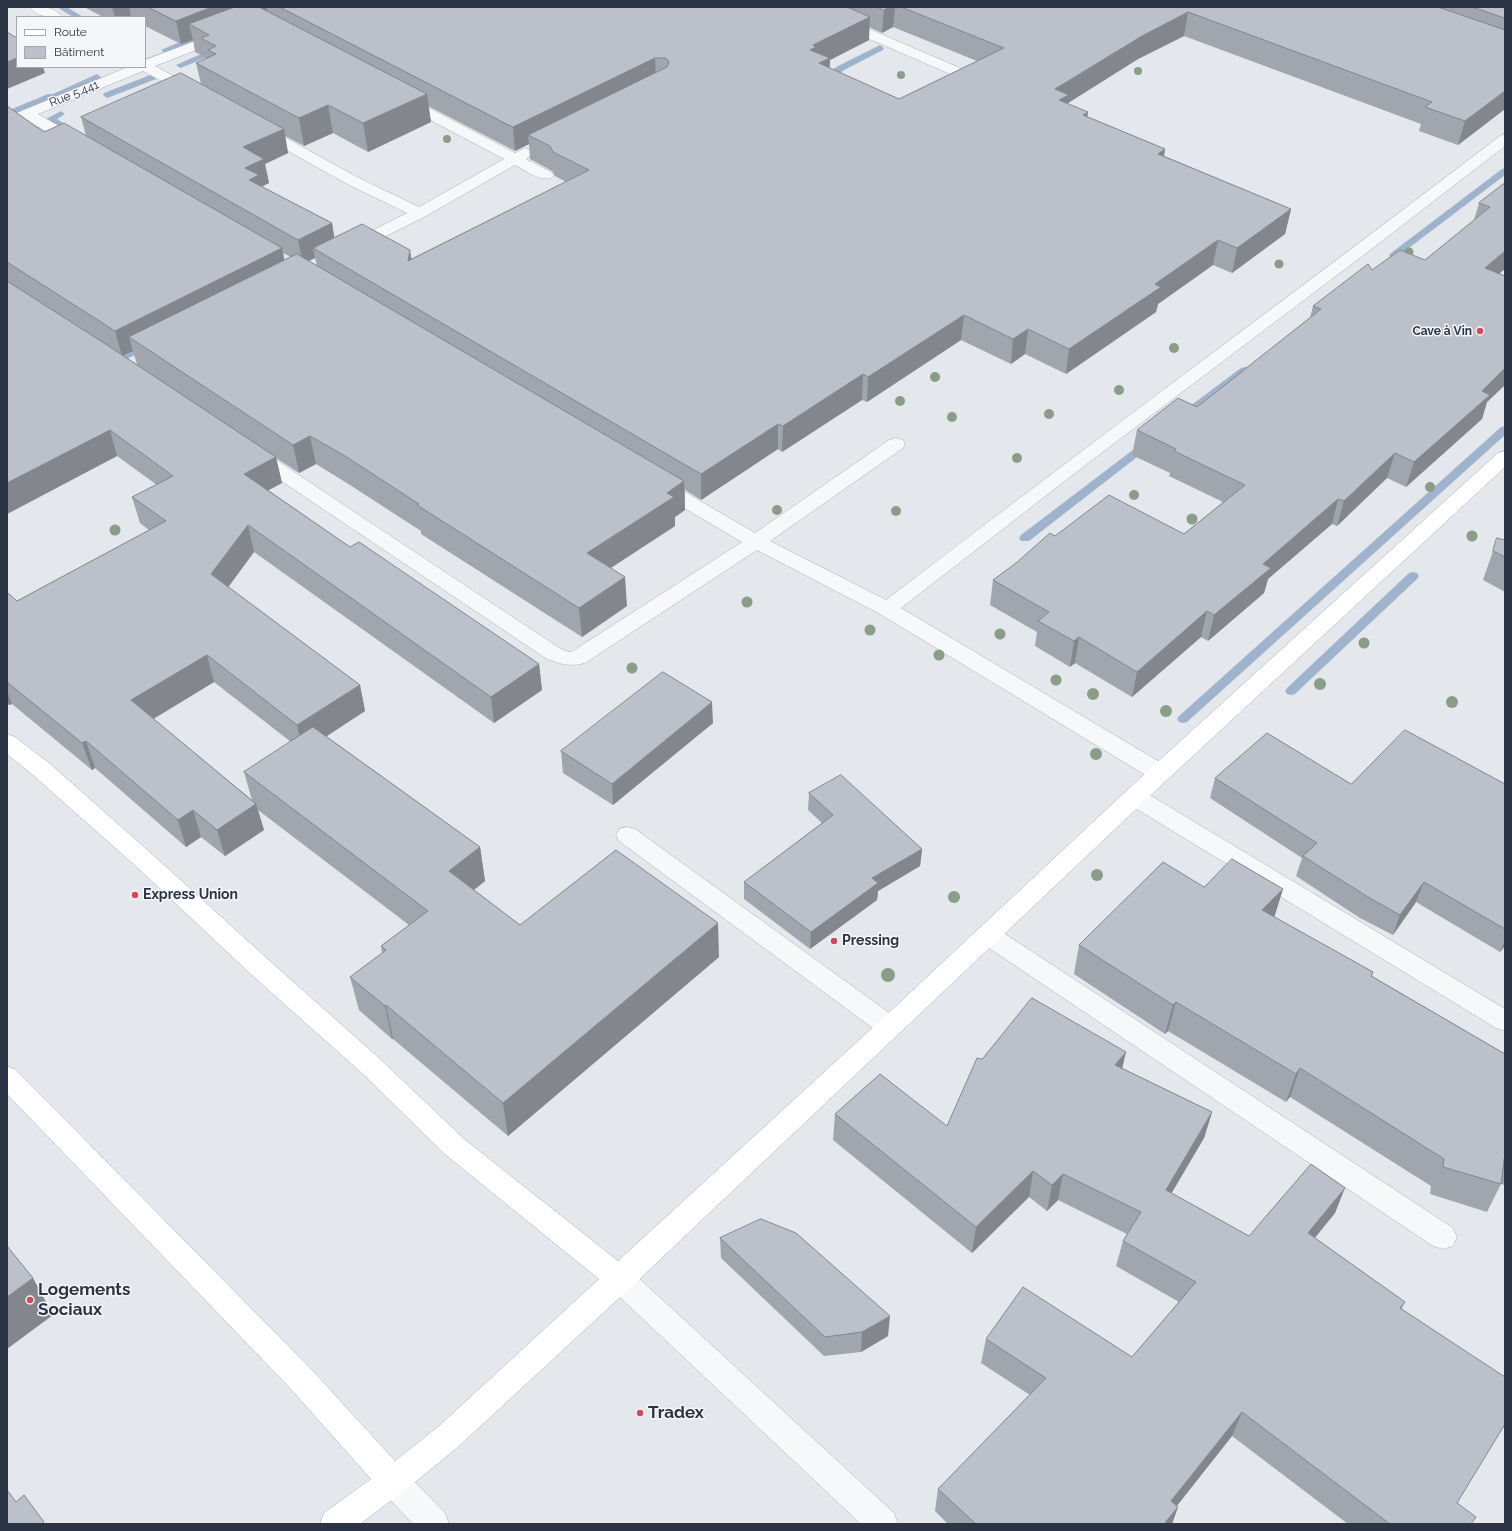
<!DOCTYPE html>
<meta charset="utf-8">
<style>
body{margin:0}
#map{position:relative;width:1512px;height:1531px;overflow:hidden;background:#e4e7ec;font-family:Raleway,sans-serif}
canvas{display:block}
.frame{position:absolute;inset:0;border:8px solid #2b3445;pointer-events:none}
.legend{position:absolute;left:16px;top:16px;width:130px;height:52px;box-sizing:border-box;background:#f4f6f9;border:1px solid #a4a8b1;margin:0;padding:5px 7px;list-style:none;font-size:12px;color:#2b3445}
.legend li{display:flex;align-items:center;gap:8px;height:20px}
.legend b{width:20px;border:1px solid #a4a8b1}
</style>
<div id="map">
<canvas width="1512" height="1531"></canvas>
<div class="frame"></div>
<ul class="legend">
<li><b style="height:5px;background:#fff"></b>Route</li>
<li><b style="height:11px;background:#bbc0ca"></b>Bâtiment</li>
</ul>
</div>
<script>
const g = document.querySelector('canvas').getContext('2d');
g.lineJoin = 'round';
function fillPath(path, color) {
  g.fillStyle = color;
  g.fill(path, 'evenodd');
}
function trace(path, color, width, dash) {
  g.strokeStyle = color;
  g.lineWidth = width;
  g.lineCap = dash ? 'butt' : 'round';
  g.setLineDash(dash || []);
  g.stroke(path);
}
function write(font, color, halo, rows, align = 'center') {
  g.font = font + ' Raleway,sans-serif';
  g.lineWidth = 3;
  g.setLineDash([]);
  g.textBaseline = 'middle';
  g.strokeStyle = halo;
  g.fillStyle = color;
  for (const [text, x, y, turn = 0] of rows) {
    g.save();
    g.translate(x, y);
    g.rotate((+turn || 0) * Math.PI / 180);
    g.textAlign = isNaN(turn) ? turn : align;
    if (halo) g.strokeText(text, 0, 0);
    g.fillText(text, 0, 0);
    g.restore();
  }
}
const stream = new Path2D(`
 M57,7H67L83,17H73Z
 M194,36H200L201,38L168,52L165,53L161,50Z
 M880,45L884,48L883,50L846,69L828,81L823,82L819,79L838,66Z
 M219,46L222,47L223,49L222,51L183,67L180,68L176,65Z
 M97,74L101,77L100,79L7,117V111L48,94H53Z
 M153,74L156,75L157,77L156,79L110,97L107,98L103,95L104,93Z
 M61,111L65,114L57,119L77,132L78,134L77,136H71L46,119Z
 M1505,168V175L1397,257H1391L1389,255L1391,253L1502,169Z
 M148,341L153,344L152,346L127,359H119L118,357L119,355Z
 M1245,367L1249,368L1250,370L1249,372L1186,419H1178L1177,417L1178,415L1241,368Z
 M1505,426V435L1187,722L1183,723L1179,722L1177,719L1179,716L1501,427Z
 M1146,442L1151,445L1150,447L1029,541H1021L1019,538L1021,535L1142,443Z
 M1413,572L1417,573L1419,576L1417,579L1295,694L1291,695L1287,694L1285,691L1287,688L1409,573Z`);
const minor = new Path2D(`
 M30,7C42,7 55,6 62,17C50,17 37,18 30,7Z
 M848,7H866L864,10L846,19L967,71L969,74L967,77L962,78L957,77L835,24L832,17L834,14Z
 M222,31L227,32L229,35L227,38L155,66L199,90L201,93L199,96L194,97L189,96L143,71L38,114L83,140L86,143L83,146L78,148L73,146L26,120L7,126V117L128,67H145V60Z
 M403,96L408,97L515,153L525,148L530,150L533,153L526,159L551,172L554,175L551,178C539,181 526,171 515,165L426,216L360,249L354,251L348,249L346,246L348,243L407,213L347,184L256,133L253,130L256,127L261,125L266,127L359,178L419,207L504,159L398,103L396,100L398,97Z
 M1505,134V146L1369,251L1088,463L901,608L1168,767L1171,773L1168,779L1160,781L1152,779L880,614L757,550L585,663C570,667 561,664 547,659L247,458L245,454L247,450L254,448L261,450L561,649L569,652L573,651L742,542L652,489L650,485L652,481L659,479L666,481L755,533L889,440L896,438L903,440L905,444L903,448L770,541L886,600C1089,444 1296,292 1500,136Z
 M1135,789L1143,791L1505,1009V1031L1496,1028L1127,803L1124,797L1127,791Z
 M627,827L635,829L899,1020L902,1027L899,1034L890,1037L881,1034L619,841L616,835L619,829Z
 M988,926L996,928L1453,1228L1457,1237L1453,1246L1443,1249L1433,1246L980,942L976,935L980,928Z
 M620,1267L630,1270L894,1513L898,1524H861L610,1288L606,1279L610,1270Z
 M393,1466L404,1471L445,1513L449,1524H413L382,1491L378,1481L382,1471Z`);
const major = new Path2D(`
 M1505,451V467L1168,779L630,1288L459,1446L404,1491L360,1524H320L324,1513L371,1479L290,1388L7,1094V1066L16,1070L310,1368L395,1461L439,1426L599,1279L446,1155L362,1073L254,977L138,868L33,775L7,754V734L15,737L49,763L154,856L272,963L380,1059L464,1139L618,1261L881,1020L1152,767L1498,453Z`);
const trees = [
 [1138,71,4],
 [901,75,4],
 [447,139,4],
 [1409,252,4.5],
 [1279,264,4.5],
 [1174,348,5],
 [935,377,5],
 [1119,390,5],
 [900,401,5],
 [1049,414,5],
 [952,417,5],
 [1017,458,5],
 [1430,487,5],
 [1134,495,5],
 [777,510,5],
 [896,511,5],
 [1192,519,5.5],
 [115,530,5.5],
 [1472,536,5.5],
 [747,602,5.5],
 [870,630,5.5],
 [1000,634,5.5],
 [1364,643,5.5],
 [939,655,5.5],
 [632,668,5.5],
 [1056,680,5.5],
 [1320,684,6],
 [1093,694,6],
 [1452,702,6],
 [1166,711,6],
 [1096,754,6],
 [1097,875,6],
 [954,897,6],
 [888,975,7]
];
const wall = new Path2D(`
 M84,7H847L850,8V7H1505V109L1458,145L1419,131L1421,124L1184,36L1138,59L1068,103V104L1088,117L1165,149L1164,156L1291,209L1285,234L1232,273L1213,265L1158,304L1156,312L1066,374L1025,354L1011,364L961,340L867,402L862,400L782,452L778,449L701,500L685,490V510L675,517V526L611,568L627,606L582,637L421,534V531L350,485L316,464L299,473L276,458L282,483L268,490L350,547L539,664L542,690L494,723L254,552L228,587L360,685L365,711L326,736L480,847L485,881L474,890L520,925L719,957L508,1136L393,1039H392L359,1010L350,977L382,953L381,946L409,925L258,810L264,830L225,856L201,837L186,847L95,768L92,770L12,704L9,705L7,703V594L17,601L149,530L140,523L132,497L157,485L117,456L7,514V106L44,132L86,136L81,117L201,84L196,63L205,59V57L195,52L193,40L181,44L145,26V17H103ZM869,27L882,33L893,27L977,61L899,99L829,68L830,60L869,40ZM428,106L515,151L529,144L530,159L552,171L555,176L566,182L411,259L334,238L332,223L262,187L269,183L265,164L288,153L285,136L304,146L333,133L368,152L431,122ZM283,253L291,257L284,260ZM315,258L317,266L309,261ZM133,351L137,364L123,356ZM214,682L291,742L244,772L252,800L153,719Z
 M1505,183L1499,274L1505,276V385L1487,402L1482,419L1406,487L1387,478L1337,526L1332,524L1268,579L1264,593L1208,641L1201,637L1132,697L1075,663L1070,667L1035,646L1037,632L990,605L993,580L1055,536L1184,534L1223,502L1169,476L1170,473L1132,455L1137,430L1197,407L1310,318L1313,306L1372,270L1425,260L1474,220L1479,203Z
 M1505,540V592L1483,580L1493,551Z
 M713,723L613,805L563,773L561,751Z
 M1215,778L1351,784H1505V946L1500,952L1416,902L1393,935L1360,918L1296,876L1302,858L1210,798Z
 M809,793L922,849L920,866L878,891L877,900L810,949L744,899V882L822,823L808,810Z
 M1204,887L1283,889L1274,917L1373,972L1372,976L1505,1054V1185L1501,1184L1487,1212L1430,1194L1431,1186L1290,1097L1286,1102L1168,1031L1165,1034L1074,974L1079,945Z
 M982,1059L1122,1068L1212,1112L1204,1138L1171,1194L1249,1236L1335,1213L1315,1238L1405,1302L1402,1308L1457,1503L1471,1524H1348L1232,1436L1177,1506L1178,1507L1172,1524H948L935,1511L938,1489L1030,1395L981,1363L986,1339L1132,1357L1179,1302L1116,1266L1123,1241L1127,1234L1058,1200L1047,1211L1029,1197L972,1253L833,1140L835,1114L947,1126Z
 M720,1238L888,1336L861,1352L824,1356L721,1258Z`);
const shadedWall = new Path2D(`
 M112,7H129L131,17H115Z
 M212,7H267V10L207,34L189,24L193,40L181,44L176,21Z
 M889,7H895L893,27L882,33L884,10Z
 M1188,12L1184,36L1138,59L1068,103L1066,119L1055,89L1142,36Z
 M870,17L869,40L830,60L829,81L810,50L813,45Z
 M17,58V67H43L45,73L7,89V62Z
 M655,58L656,82L528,135L529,144L515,151L513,127Z
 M1505,91V109L1458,145L1465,121Z
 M427,94L431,122L368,152L363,123Z
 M328,105L333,133L304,146L299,118Z
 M1088,112L1085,136L1083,115Z
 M284,129L288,153L265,164L269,183L262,186L254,204L245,168L243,147Z
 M1165,149L1161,174L1158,154Z
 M1291,209L1285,234L1232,273L1237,248Z
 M332,223L336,248H313L315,258L303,264L298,240Z
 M1218,240L1213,265L1158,304L1156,312L1066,374L1069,349L1155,284Z
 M282,248L287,273L129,337L133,351L122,356L115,331Z
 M410,250L414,274L408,261Z
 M1505,251V269L1477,292L1485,268Z
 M964,315L961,340L867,402L868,377Z
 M1028,329L1025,354L1011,364L1013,339Z
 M1505,368V385L1487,402L1482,419L1406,487L1414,462L1482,391Z
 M863,374L862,400L782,452L783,426Z
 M778,424V449L701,500V474Z
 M110,430L117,456L7,514V483Z
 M310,436L316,464L299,473L293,445Z
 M1395,453L1387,478L1337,526L1344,501Z
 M276,457L282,483L250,500L244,474Z
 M684,481L685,510L675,517V526L589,582L587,553L667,493Z
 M1338,499L1332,524L1268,579L1264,593L1208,641L1214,615L1263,564Z
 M248,525L254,552L218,601L211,574Z
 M625,577L627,606L582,637L579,608Z
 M1207,611L1201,637L1132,697L1137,672Z
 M1079,637L1075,663L1070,667L1074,641Z
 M207,655L214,682L140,727L131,700Z
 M539,664L542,690L494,723L491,697Z
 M360,685L365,711L303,752L297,725Z
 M7,692L12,704L9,705L7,700Z
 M712,702L713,723L613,805L612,784Z
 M86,741L95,768L92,770L82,743Z
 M256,804L264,830L225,856L217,830Z
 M193,810L201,837L186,847L178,820Z
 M480,847L485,881L455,905L449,871Z
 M922,849L920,866L878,891L877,900L810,949L811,932L872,878Z
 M1424,882L1416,902L1393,935L1400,915Z
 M1283,889L1274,918L1262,910Z
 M718,923L719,957L508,1136L503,1103Z
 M1505,941V946L1500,952Z
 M1176,1002L1168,1031L1165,1034L1173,1005Z
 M386,1005L393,1039H392L385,1006Z
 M1126,1052L1120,1078L1115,1065Z
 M1300,1068L1290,1097L1286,1102L1296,1074Z
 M1212,1112L1204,1138L1158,1216L1166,1190Z
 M1033,1171L1029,1197L972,1253L976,1227Z
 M1063,1174L1058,1200L1047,1211L1052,1185Z
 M1345,1188L1335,1213L1298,1258L1308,1233Z
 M33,1278L53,1315L7,1349V1297Z
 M890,1316L888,1336L861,1352L862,1332Z
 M1242,1412L1232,1436L1163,1523L1171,1501Z
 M1178,1507L1172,1524H1164Z`);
const building = new Path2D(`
 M148,7H212L176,21Z
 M235,7H259L427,94L363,123L328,105L299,118L196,63L216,54L208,50L216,46L201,38L209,35L189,24Z
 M280,7H847L870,17L813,45L816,47L810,50L830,58L819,63L899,99L1004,48L901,7H1438L1505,30V91L1465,121L1425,107L1432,102L1188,12L1142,36L1055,89L1069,95L1059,100L1088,112L1083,115L1165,149L1158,154L1291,209L1237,248L1218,240L1155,284L1161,287L1069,349L1028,329L1013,339L964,315L868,377L863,374L783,426L778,424L701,474L313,248L362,224L410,250L408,261L589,170L553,152L550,146L528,135L667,67L669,62L666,58H655L513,127Z
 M877,7H889L884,10Z
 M1473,7H1505V18Z
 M7,32L17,38V58L7,62Z
 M181,73L284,129L243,147L264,159L245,168L259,175L249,180L332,223L298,240L81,117Z
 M7,106L44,132L64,123L282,248L115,331L7,262Z
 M1505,183V251L1485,268L1505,276V368L1482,391L1490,395L1414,462L1395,453L1344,501L1338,499L1263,564L1271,568L1214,615L1207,611L1137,672L1079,637L1074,641L1038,621L1049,612L993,580L1016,563L1050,533L1055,536L1109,495L1184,534L1245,485L1174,451L1176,449L1137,430L1178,398L1197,407L1321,309L1313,306L1368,264L1372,270L1400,250L1425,260L1490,207L1479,203Z
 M297,254L684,481L667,493L674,497L587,553L625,577L579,608L417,505L419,504L345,456L310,436L293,445L129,337Z
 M7,281L107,345L276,457L244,474L350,547L359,542L539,664L491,697L248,525L211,574L360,685L297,725L207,655L131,700L256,804L217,830L193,810L178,820L86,741L82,743L7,682V594L8,593L17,601L166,521L132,497L173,476L110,430L7,483Z
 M1497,538L1505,540V557L1493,551Z
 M663,672L712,702L612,784L561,751Z
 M313,727L480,847L449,871L520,925L616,850L718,923L503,1103L386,1005L385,1006L350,977L386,950L381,946L428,911L244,772Z
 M1405,730L1505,784V929L1424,882L1400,915L1368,897L1303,856L1317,843L1215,778L1267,733L1351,784Z
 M841,775L922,849L872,878L878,883L811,932L744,882L833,815L809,793Z
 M1232,859L1283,889L1262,910L1373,972L1371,976L1505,1054V1153L1501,1184L1443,1167L1444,1159L1300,1068L1296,1074L1176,1002L1173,1005L1079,945L1163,862L1204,887Z
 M1032,998L1126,1052L1115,1065L1212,1112L1166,1190L1249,1236L1311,1164L1345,1188L1308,1233L1405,1302L1400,1308L1505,1377V1424L1457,1503L1476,1517L1471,1524H1390L1242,1412L1171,1501L1178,1507L1164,1524H976L938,1489L1046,1378L986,1339L1023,1287L1132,1357L1196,1282L1123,1241L1141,1212L1063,1174L1052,1185L1033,1171L976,1227L835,1114L880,1074L947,1126L977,1058L982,1059Z
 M761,1219L796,1233L890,1316L862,1332L825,1337L720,1238Z
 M7,1246L33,1278L7,1297Z
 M7,1490L16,1502L24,1495L44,1522L42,1524H7Z`);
const markers = [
 [1480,331,4,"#d1495b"],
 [135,895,4,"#d1495b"],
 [834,941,4,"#d1495b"],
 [30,1300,4,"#d1495b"],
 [640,1413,4,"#d1495b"]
];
const farStreetnames = [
 ["Rue 5.441",74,94,-22]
];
const farPoinames = [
 ["Cave à Vin",1472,331]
];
const poiNames = [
 ["Express Union",143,895],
 ["Pressing",842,941]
];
const nearPoinames = [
 ["Logements",38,1290],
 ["Sociaux",38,1310],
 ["Tradex",648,1413]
];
fillPath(stream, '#9fb4cc');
trace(minor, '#a9aeb7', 1);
trace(major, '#a3abb8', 1);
fillPath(minor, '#f7f8fa');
fillPath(major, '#fff');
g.fillStyle = '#899d89';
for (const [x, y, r] of trees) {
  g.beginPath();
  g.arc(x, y, r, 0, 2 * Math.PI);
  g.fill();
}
fillPath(wall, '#a1a5ae');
fillPath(shadedWall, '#83868d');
fillPath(building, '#bbc0ca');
trace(building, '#83868d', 1);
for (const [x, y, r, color] of markers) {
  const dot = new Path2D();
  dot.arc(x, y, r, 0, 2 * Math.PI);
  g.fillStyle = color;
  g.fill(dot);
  trace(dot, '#f4f6f9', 1.5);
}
write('12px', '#2b3445', '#f4f6f9', farStreetnames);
write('bold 12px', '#2b3445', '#f4f6f9', farPoinames, 'right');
write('bold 14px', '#2b3445', '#f4f6f9', poiNames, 'left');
write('bold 17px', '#2b3445', '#f4f6f9', nearPoinames, 'left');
</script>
